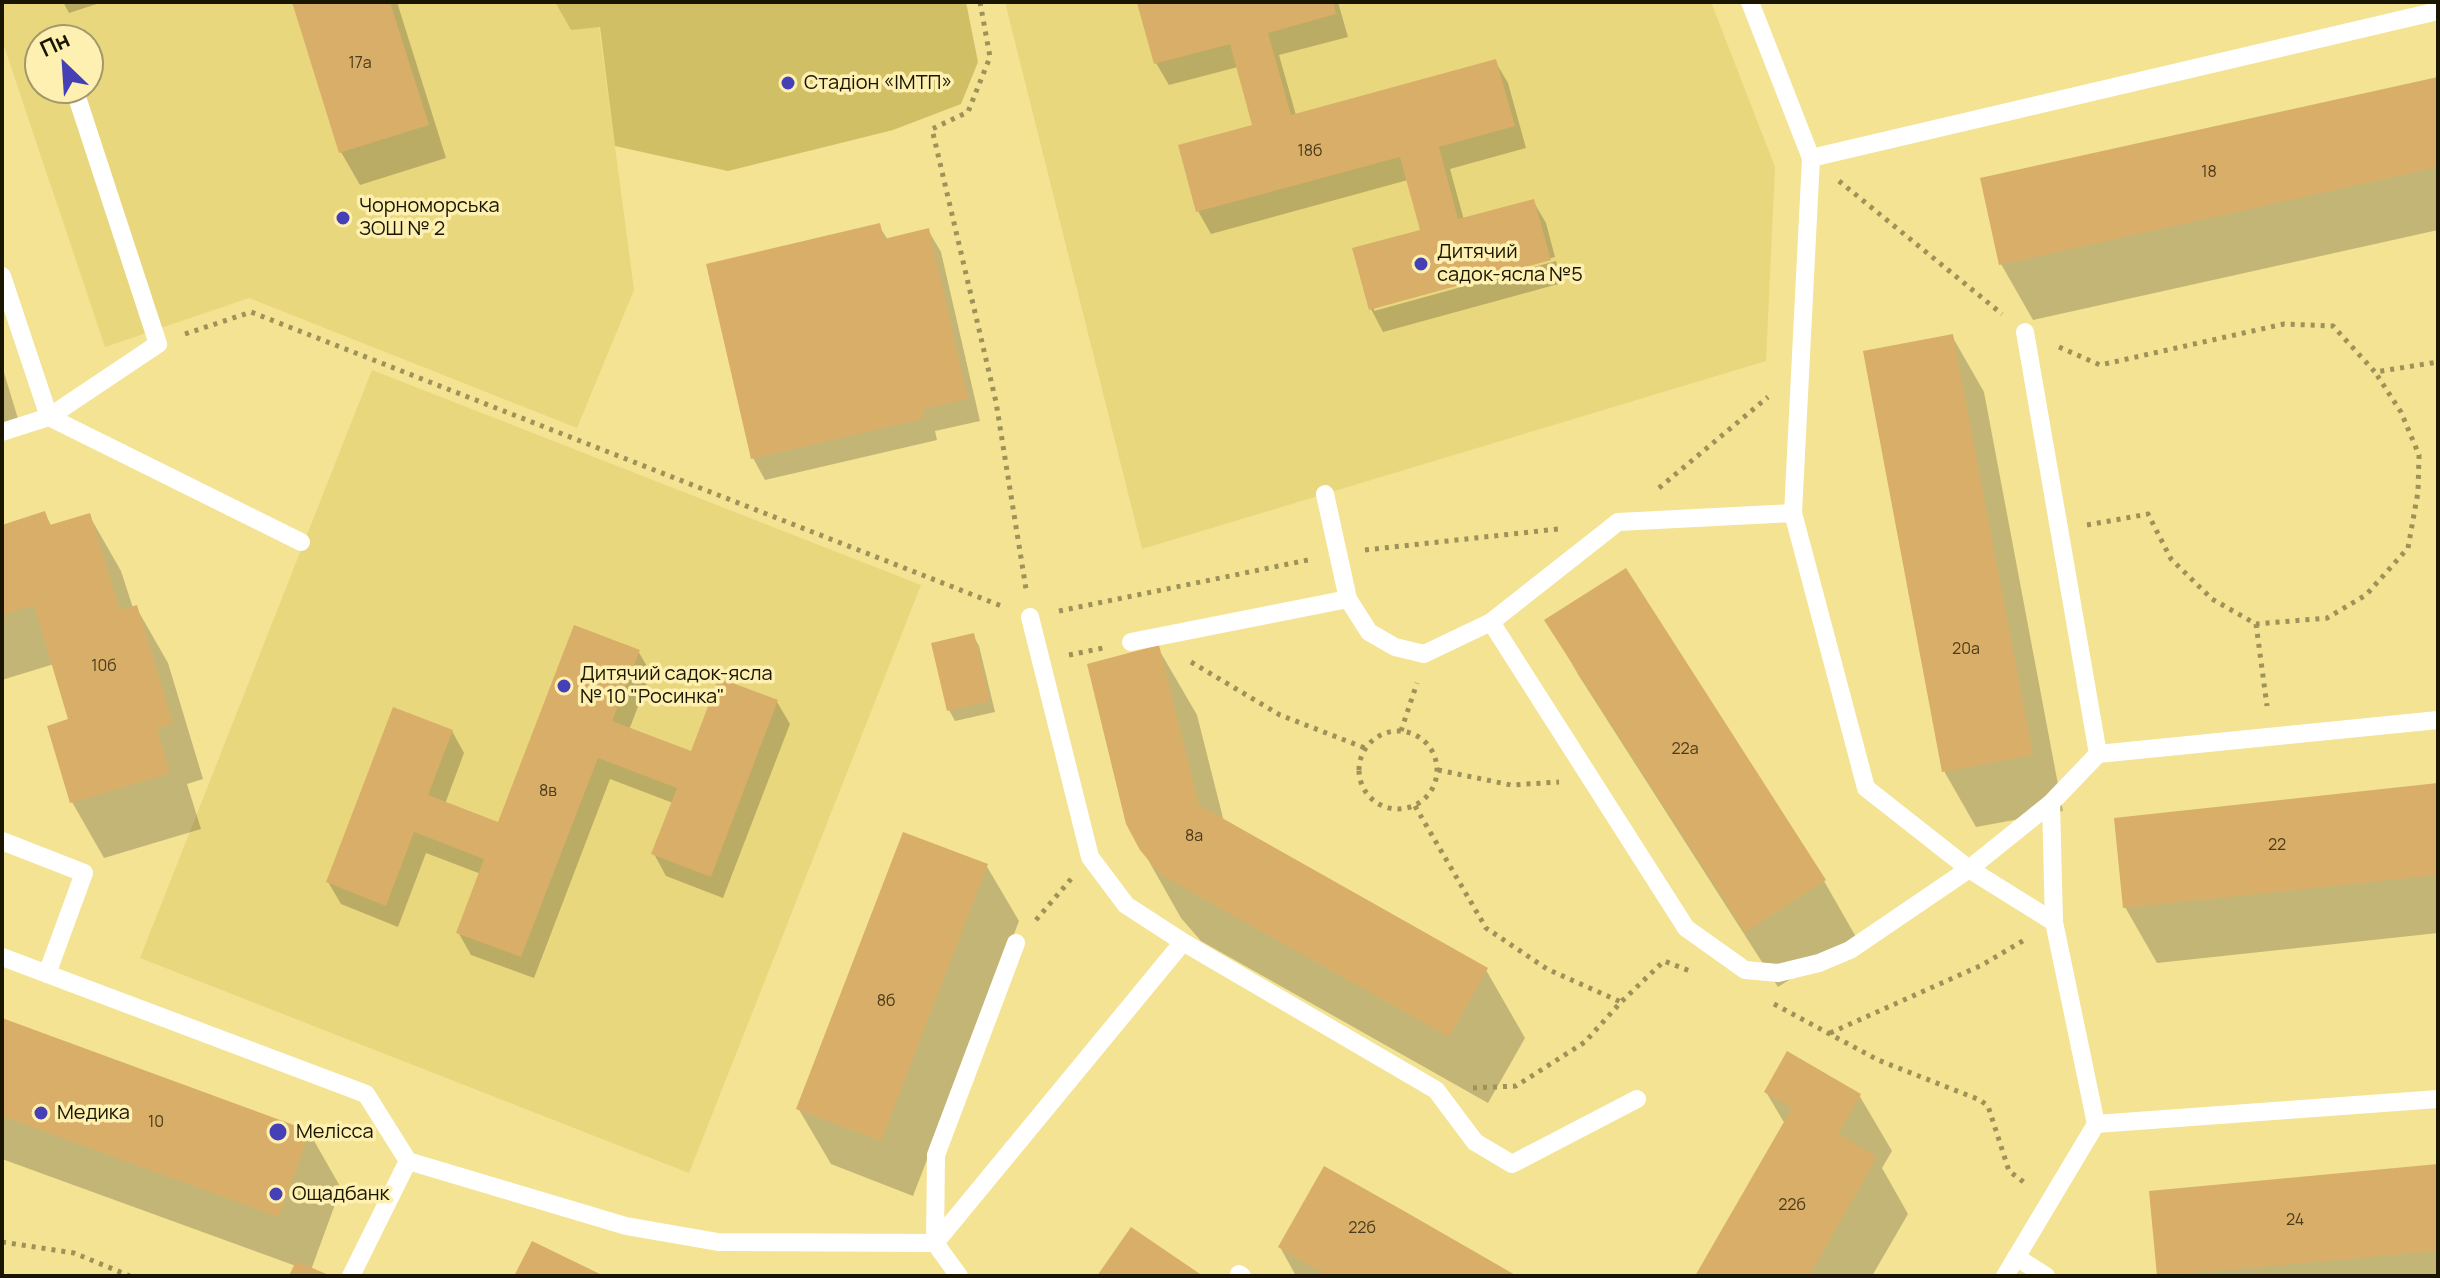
<!DOCTYPE html>
<meta charset="utf-8">
<style>
body{margin:0}
#map{position:relative;width:2440px;height:1278px;overflow:hidden;background:#f3e393;font-family:Manrope,sans-serif}
canvas{display:block}
.frame{position:absolute;inset:0;border:4px solid #1a1500;pointer-events:none}
.north{position:absolute;left:24px;top:24px;width:80px;height:80px;box-sizing:border-box;background:#fdf0b1;border:2px solid #a2986a;border-radius:50%;rotate:335deg;font-size:22px;font-weight:700;line-height:32px;text-align:center;color:#1a1500}
.north::after{content:'';display:block;margin:auto;width:28px;height:36px;background:#4540b6;clip-path:polygon(50% 0,100% 100%,50% 72%,0 100%)}
</style>
<div id="map">
<canvas width="2440" height="1278"></canvas>
<div class="frame"></div>
<div class="north">Пн</div>
</div>
<script>
const g = document.querySelector('canvas').getContext('2d');
g.lineJoin = 'round';
function fillPath(path, color) {
  g.fillStyle = color;
  g.fill(path, 'evenodd');
}
function trace(path, color, width, dash) {
  g.strokeStyle = color;
  g.lineWidth = width;
  g.lineCap = dash ? 'butt' : 'round';
  g.setLineDash(dash || []);
  g.stroke(path);
}
function write(font, color, halo, rows, align = 'center') {
  g.font = font + ' Manrope,sans-serif';
  g.lineWidth = 7;
  g.setLineDash([]);
  g.textBaseline = 'middle';
  g.strokeStyle = halo;
  g.fillStyle = color;
  for (const [text, x, y, turn = 0] of rows) {
    g.save();
    g.translate(x, y);
    g.rotate((+turn || 0) * Math.PI / 180);
    g.textAlign = isNaN(turn) ? turn : align;
    if (halo) g.strokeText(text, 0, 0);
    g.fillText(text, 0, 0);
    g.restore();
  }
}
const built = new Path2D(`
 M2,2H555L571,30L599,26L634,290L577,428L249,298L105,347L2,40ZM40,40H88V88H40Z
 M1005,2H1711L1775,167L1766,361L1142,549Z
 M372,370L921,585L689,1173L140,958Z`);
const green = new Path2D(`
 M555,2H966L978,62L961,104L893,130L728,171L615,146L600,27L571,30Z`);
const shadow = new Path2D(`
 M63,2H103L69,13Z
 M294,2H397L446,158L360,185L341,152Z
 M1149,2H1338L1348,37L1279,55L1296,115L1495,61L1508,83L1526,148L1450,169L1464,220L1533,201L1546,223L1555,257L1374,307V311L1556,261L1562,283L1383,332L1371,309L1422,231L1408,180L1211,234L1198,211L1180,147L1255,126L1238,67L1169,85L1156,63Z
 M2438,79V230L2033,320L2001,264Z
 M879,226L888,240L928,230L941,252L980,421L935,431L937,440L765,480L753,458Z
 M1952,336L1984,392L2063,811L1976,827L1944,771Z
 M2,366L19,422L2,427Z
 M45,514L52,527L89,515L121,571L133,608L136,607L168,663L203,779L187,784L201,829L104,858L72,802L71,720L54,664L2,680V527Z
 M1626,570L1824,881L1856,937L1778,987L1579,676L1547,620Z
 M973,635L979,646L995,712L955,721L949,710Z
 M1158,648L1197,715L1224,822L1486,970L1525,1038L1488,1103L1201,941L1181,918L1142,849Z
 M638,651L651,673L629,730L692,754L777,702L790,724L723,898L666,876L654,854L673,803L610,779L534,978L471,955L458,932L481,874L426,853L398,927L341,904L328,882L452,731L464,753L445,804L500,824Z
 M2438,785V933L2157,963L2125,907Z
 M986,865L1019,921L913,1196L831,1164L798,1108Z
 M2,1021L309,1132L341,1188L311,1270L326,1276H291L296,1266L2,1159Z
 M1766,1092L1859,1095L1892,1151L1882,1168L1908,1214L1872,1276H1697L1785,1124Z
 M2438,1166V1276H2159L2151,1192Z
 M1280,1247L1514,1276H1296Z`);
const building = new Path2D(`
 M292,2H390L429,125L339,153Z
 M1141,2H1333L1336,14L1268,33L1291,115L1496,59L1515,126L1439,147L1458,219L1534,199L1551,260L1369,310L1352,248L1420,230L1400,157L1196,212L1178,145L1252,125L1230,44L1154,64L1137,3Z
 M2438,77V167L1999,265L1980,178Z
 M880,223L884,239L929,228L968,399L923,409L925,418L751,459L706,264Z
 M1953,334L2033,755L1942,772L1863,351Z
 M45,511L50,525L90,513L120,610L137,605L173,723L157,728L170,773L70,803L47,726L68,719L34,605L2,615V525Z
 M1626,568L1826,880L1745,932L1544,620Z
 M574,625L640,650L612,721L691,751L719,678L778,700L711,877L651,854L677,788L598,758L521,957L456,933L484,859L414,832L386,906L326,882L393,707L453,730L428,795L498,822Z
 M974,633L990,701L947,711L931,643Z
 M1159,645L1199,805L1488,968L1449,1037L1160,874L1140,850L1126,824L1087,664Z
 M2438,783V875L2123,908L2114,818Z
 M903,832L988,864L881,1141L796,1109Z
 M2,1018L310,1131L279,1217L2,1116Z
 M1787,1051L1861,1094L1838,1134L1877,1157L1809,1276H1695L1792,1108L1764,1092Z
 M2438,1164V1251L2157,1276L2149,1191Z
 M1324,1166L1404,1211L1517,1276H1328L1278,1247Z
 M1131,1227L1203,1276H1097Z
 M532,1241L604,1276H514Z
 M296,1261L331,1276H289Z`);
const path = new Path2D(`
 M980,2L990,57L968,112L932,129L996,402L1026,589
 M1839,181L2002,314
 M185,334L251,312L1004,607
 M2059,347L2100,365L2284,324L2333,326L2375,372L2438,362
 M1659,488L1768,397
 M2087,525L2148,514L2171,559L2212,599L2256,624L2327,618L2366,595L2408,548L2418,492L2419,455L2401,412L2375,372
 M1365,550L1558,529
 M1059,611L1308,560
 M2256,624L2267,706
 M1069,655L1103,648
 M1191,662L1280,715L1365,748
 M1401,731L1417,683
 M1359 770a39 39 0 1 1 78 0a39 39 0 1 1-78 0Z
 M1438,770L1511,785L1559,782
 M1415,806L1486,928L1547,969L1621,1002
 M1036,920L1071,879
 M1774,1004L1878,1060L1980,1100L1988,1106L2009,1171L2025,1183
 M1830,1033L1982,965L2026,939
 M1473,1088L1516,1086L1585,1042L1621,1002L1664,961L1690,971
 M2,1242L74,1253L130,1276`);
const service = new Path2D(`
 M1750,2L1811,158L1793,513L1866,788L1969,869L2051,803
 M1811,158L2438,11
 M2,276L49,417L301,542
 M2025,332L2098,754L2438,720
 M2,432L49,417L158,344L74,88
 M1325,494L1348,599L1369,632L1395,647L1424,654L1491,622
 M1793,513L1618,522L1491,622L1686,928L1745,970L1778,973L1819,963L1850,950L1969,869L2054,922
 M1030,617L1090,857L1126,905L1183,942L1436,1090L1475,1142L1512,1164L1637,1099
 M1131,642L1348,599
 M2098,754L2051,803L2054,922L2096,1124L2438,1099
 M2,841L84,873L47,974
 M2,957L366,1094L408,1161L351,1276
 M408,1161L626,1226L718,1242L935,1243L1183,942
 M2016,1257L2046,1276
 M1239,1274L1242,1276
 M959,1276L935,1243L936,1155L1016,943
 M2005,1276L2096,1124`);
const markers = [
 [788,83,8,"#4540b6"],
 [343,218,8,"#4540b6"],
 [1421,264,8,"#4540b6"],
 [564,686,8,"#4540b6"],
 [41,1113,8,"#4540b6"],
 [278,1132,10,"#4540b6"],
 [276,1194,8,"#4540b6"]
];
const numberNames = [
 ["17а",360,64],
 ["18б",1310,152],
 ["18",2209,173],
 ["20а",1966,650],
 ["10б",104,667],
 ["22а",1685,750],
 ["8в",548,792],
 ["8а",1194,837],
 ["22",2277,846],
 ["8б",886,1002],
 ["10",156,1123],
 ["22б",1792,1206],
 ["24",2295,1221],
 ["22б",1362,1229]
];
const poiNames = [
 ["Стадіон «ІМТП»",804,83],
 ["Чорноморська",359,206],
 ["ЗОШ № 2",359,229],
 ["Дитячий",1437,252],
 ["садок-ясла №5",1437,275],
 ["Дитячий садок-ясла",580,674],
 ["№ 10 \"Росинка\"",580,697],
 ["Медика",57,1113],
 ["Мелісса",296,1132],
 ["Ощадбанк",292,1194]
];
fillPath(built, '#e9d77e');
fillPath(green, '#d1bf65');
fillPath(shadow, '#0003');
fillPath(building, '#d9ae68');
trace(path, '#9e9259', 5, [4, 6]);
trace(service, '#fff', 18);
for (const [x, y, r, color] of markers) {
  const dot = new Path2D();
  dot.arc(x, y, r, 0, 2 * Math.PI);
  g.fillStyle = color;
  g.fill(dot);
  trace(dot, '#fdf0b1', 3);
}
write('16px', '#4a3b1a', null, numberNames);
write('20px', '#1a1500', '#fdf0b1', poiNames, 'left');
</script>
